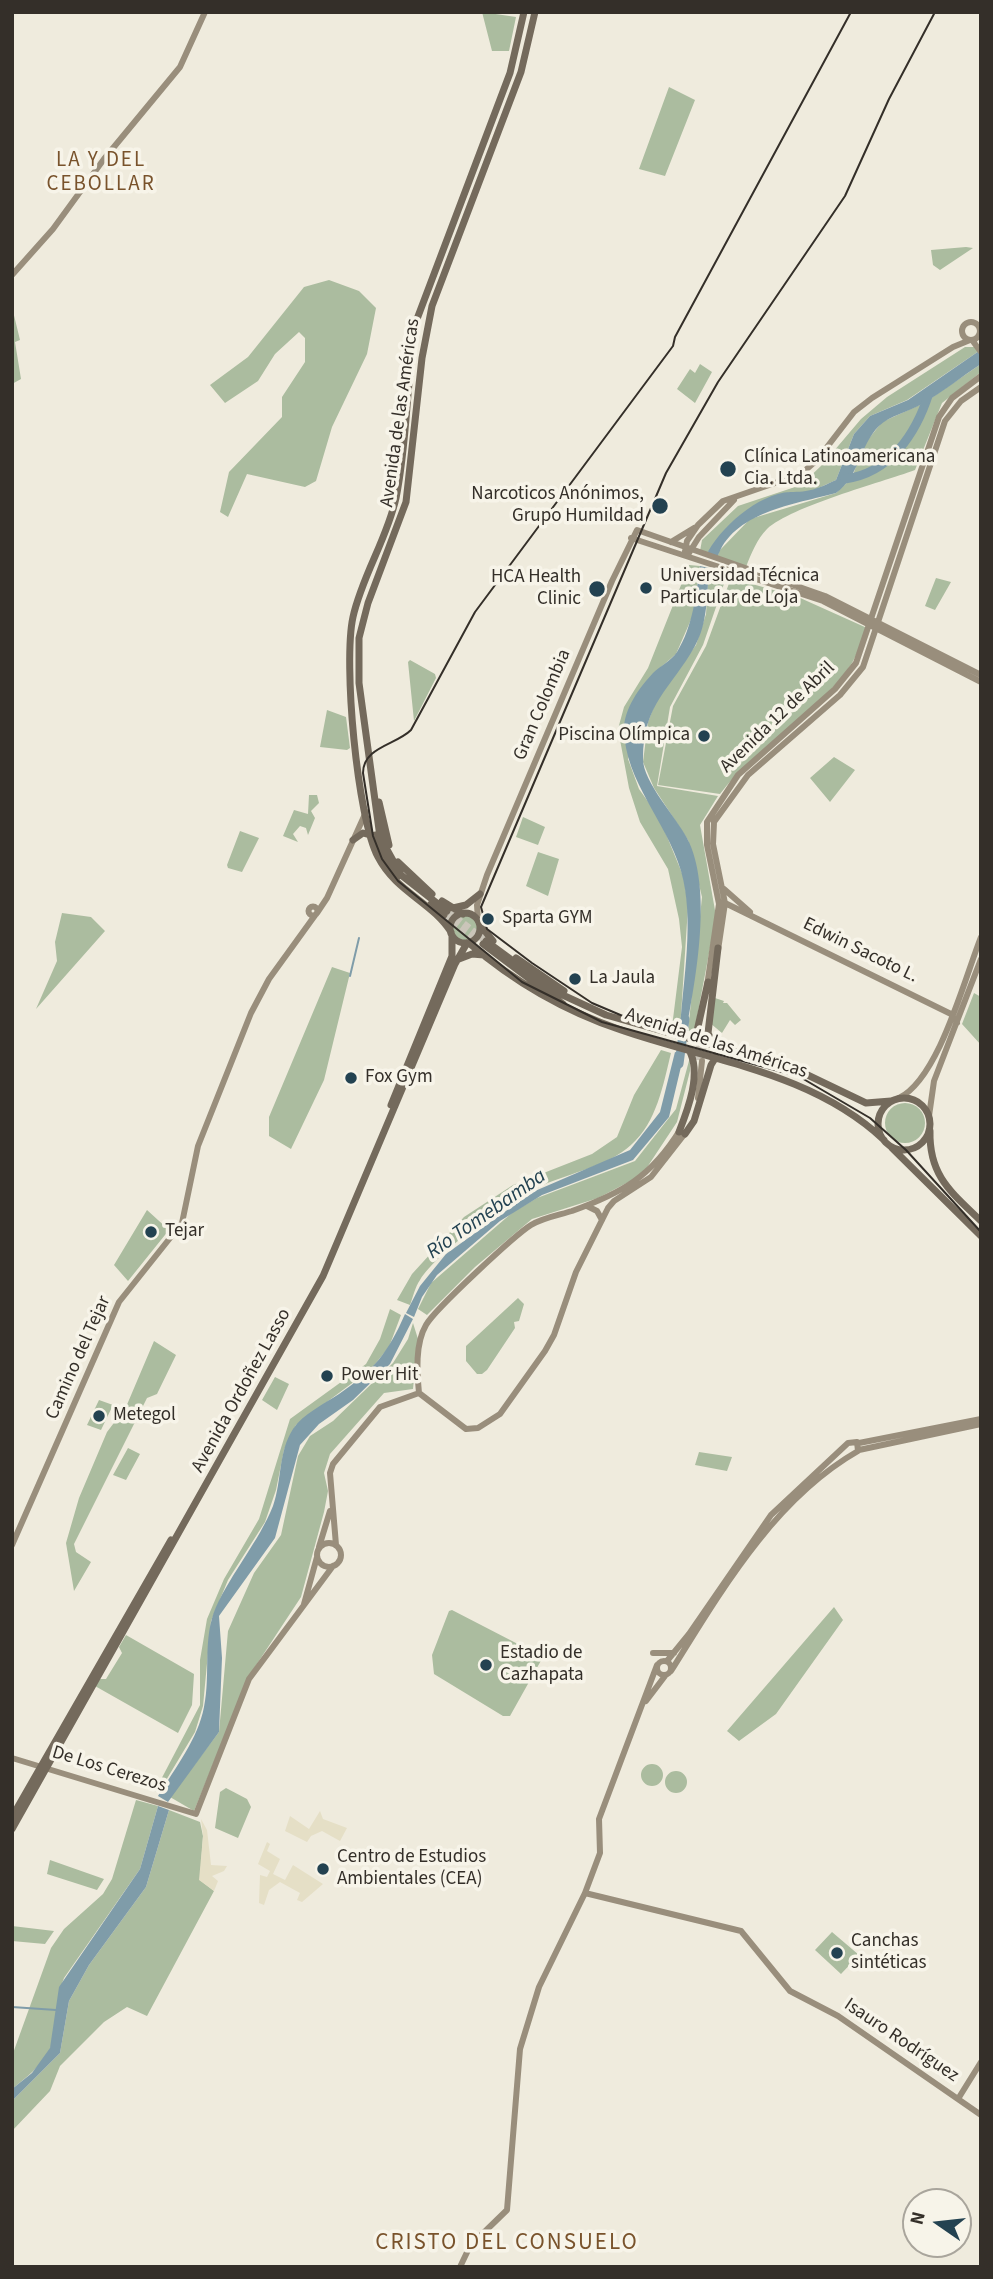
<!DOCTYPE html>
<meta charset="utf-8">
<style>
body{margin:0}
#map{position:relative;width:993px;height:2279px;overflow:hidden;background:#efebdd;font-family:"Source Sans 3",sans-serif}
canvas{display:block}
.frame{position:absolute;inset:0;border:14px solid #342f29;pointer-events:none}
.north{position:absolute;left:902px;top:2188px;width:70px;height:70px;box-sizing:border-box;background:#f7f4e9;border:2px solid #a9a59c;border-radius:50%;rotate:284deg;font-size:19px;font-weight:700;line-height:28px;text-align:center;color:#342f29}
.north::after{content:'';display:block;margin:auto;width:24px;height:32px;background:#234251;clip-path:polygon(50% 0,100% 100%,50% 72%,0 100%)}
</style>
<div id="map">
<canvas width="993" height="2279"></canvas>
<div class="frame"></div>
<div class="north">N</div>
</div>
<script>
const g = document.querySelector('canvas').getContext('2d');
g.lineJoin = 'round';
function fillPath(path, color) {
  g.fillStyle = color;
  g.fill(path, 'evenodd');
}
function trace(path, color, width, dash) {
  g.strokeStyle = color;
  g.lineWidth = width;
  g.lineCap = dash ? 'butt' : 'round';
  g.setLineDash(dash || []);
  g.stroke(path);
}
function write(font, color, halo, rows, align = 'center') {
  g.font = font + ' "Source Sans 3",sans-serif';
  g.lineWidth = 7;
  g.setLineDash([]);
  g.textBaseline = 'middle';
  g.strokeStyle = halo;
  g.fillStyle = color;
  for (const [text, x, y, turn = 0] of rows) {
    g.save();
    g.translate(x, y);
    g.rotate((+turn || 0) * Math.PI / 180);
    g.textAlign = isNaN(turn) ? turn : align;
    if (halo) g.strokeText(text, 0, 0);
    g.fillText(text, 0, 0);
    g.restore();
  }
}
const green = new Path2D(`
 M482,12L516,17L509,51H492Z
 M669,87L695,100L665,176L639,169Z
 M966,247L973,248L940,270L933,265L931,250Z
 M329,280L359,291L376,308L367,354L332,427L316,481L305,487L247,474L228,517L220,512L229,472L282,417V397L305,362V338L299,332L275,354L258,381L225,403L210,385L248,357L304,287Z
 M12,307L20,340L15,342L21,379L12,384Z
 M965,347H976L979,351L907,400L870,416L854,434L836,480L812,491L798,494L790,492L752,507L706,554L700,551L702,540L738,506L801,485L822,465L861,419L887,397Z
 M700,364L712,372L695,403L677,389L690,369L695,373Z
 M981,364V372L942,403L915,470C880,483 792,506 767,529C757,539 751,554 746,567L717,559L719,551L750,519L836,493L852,478L863,446L882,422L924,403Z
 M689,565L700,566L693,615L676,654L653,674L628,759L639,789L659,817L684,878L688,907L680,1030L672,1027L682,947L679,919L668,869L640,822L629,788L618,729L624,707L648,668Z
 M709,568L727,575L703,645L670,707L657,786L718,796L700,825L716,916L694,1033L688,1031L702,897L688,840L654,788L643,762L648,722L658,696L696,645L706,614Z
 M731,578L798,597L867,628C862,639 858,653 852,663C820,713 756,746 720,794L658,785L673,706L706,646Z
 M936,578L951,582L935,610L925,606Z
 M410,660L435,674L436,678L414,721L408,662Z
 M327,710L346,717L350,748L347,750L320,747Z
 M834,757L855,770L830,802L810,778Z
 M309,795H317L319,803L311,811L315,818L308,835L306,828L300,826L293,834L298,842L283,836L294,810L308,814Z
 M523,817L545,827L538,845L516,837Z
 M240,831L259,838L242,872L228,868L227,865Z
 M538,852L559,859L548,896L526,886Z
 M62,913L91,917L105,931L36,1009L57,961L55,942Z
 M452 928a13 13 0 1 1 26 0a13 13 0 1 1-26 0Z
 M332,967L350,973L324,1080L291,1149L269,1136V1117Z
 M974,993L981,997V1045L962,1024Z
 M715,998L724,1001L723,1003H727L741,1020L735,1025L730,1020L722,1033L710,1023Z
 M661,1050L671,1053C663,1085 657,1122 631,1145C608,1166 570,1173 543,1185C511,1198 437,1252 420,1280C415,1287 413,1297 410,1305L397,1300L412,1274L464,1217L513,1185L592,1154L617,1137L634,1095Z
 M690,1057V1071L677,1122L642,1175L598,1198L532,1219L475,1267L427,1315L418,1309L431,1283L513,1212L537,1198L635,1161L676,1109Z
 M885 1123a20 20 0 1 1 40 0a20 20 0 1 1-40 0Z
 M147,1210L169,1230L128,1281L114,1265Z
 M518,1298L524,1304L519,1321L514,1322L515,1328L487,1370L482,1374H477L466,1361V1346Z
 M390,1309L401,1315L389,1347L371,1369L296,1425L284,1450L276,1490L265,1522L228,1580L211,1621L203,1706L195,1732L159,1792L155,1791L200,1705V1660L207,1619L224,1579L259,1519L290,1419L366,1364L380,1339Z
 M413,1323L418,1339L413,1389L384,1393L330,1454L324,1473L328,1491L324,1512L301,1597L249,1676L194,1811L170,1797L219,1732L228,1631L254,1573L281,1535L298,1456L310,1436L333,1421L393,1363L408,1339Z
 M154,1341L176,1355L157,1394L147,1398L74,1544L76,1552L91,1562L74,1591L66,1543L79,1498L107,1432L126,1407Z
 M275,1377L289,1384L277,1410L262,1400Z
 M99,1400L113,1405L101,1430L87,1425Z
 M128,1448L140,1454L126,1480L113,1475Z
 M699,1452L732,1457L727,1471L695,1465Z
 M834,1607L843,1620L776,1714L739,1741L727,1731Z
 M452,1610L543,1657L510,1716H503L434,1674L432,1655L449,1611Z
 M126,1635L194,1674L192,1705L178,1733L95,1686L100,1679H106L122,1653L119,1647Z
 M641 1775a11 11 0 1 1 22 0a11 11 0 1 1-22 0Z
 M665 1782a11 11 0 1 1 22 0a11 11 0 1 1-22 0Z
 M226,1788L247,1799L251,1807L238,1838L215,1828L220,1792Z
 M136,1800L158,1806L140,1869L64,1978C55,2001 59,2029 50,2049C42,2065 26,2078 12,2089V2056L51,1948L64,1929L103,1894L112,1879Z
 M169,1810L200,1822L203,1836L200,1880L214,1891L147,2016L127,2007L104,2022L60,2066L50,2091L12,2131V2101L60,2053L69,2001L89,1965L146,1887Z
 M50,1860L104,1879L97,1890L47,1874Z
 M12,1926L54,1931L45,1944L12,1941Z
 M832,1932L859,1955L841,1974L815,1950Z`);
const plaza = new Path2D(`
 M320,1811L323,1819L347,1828L340,1841L322,1831L311,1836L307,1842L285,1831L290,1816L309,1829Z
 M201,1819L207,1830L211,1865L227,1866L224,1871L212,1876L218,1881L214,1891L199,1880L203,1836Z
 M267,1842L270,1844L267,1851L280,1859L273,1874L285,1880L293,1865L323,1884L302,1902L297,1900L300,1893L280,1882L269,1890L264,1905L259,1903L260,1875L267,1877L270,1871L258,1864Z`);
const water = new Path2D(`
 M979,351L981,364C961,377 943,392 922,404C910,411 889,416 879,426C859,446 860,476 836,493C796,504 731,512 717,559L706,556C718,529 759,493 790,492C810,492 817,489 836,480L854,434L870,416L908,400Z
 M700,566L709,568C707,593 708,623 695,646C671,689 643,703 643,759C643,782 676,817 687,838C713,888 696,977 686,1032L680,1030C683,979 695,920 681,871C666,820 625,782 624,729C624,709 639,688 653,673C660,666 671,661 677,652C693,626 696,595 700,566Z
 M675,1052L684,1054L669,1117L633,1160L542,1195L500,1221L437,1275L422,1297L414,1317L406,1313L420,1286L446,1254L503,1213L535,1191L630,1150L660,1112Z
 M405,1314L413,1319L390,1364L353,1400L319,1424L300,1445L275,1538L219,1616L222,1658L219,1732L168,1802L158,1796C175,1768 198,1739 204,1707C211,1674 202,1639 216,1607C232,1572 259,1541 273,1506C282,1481 278,1452 293,1429C303,1414 324,1404 339,1394C374,1370 388,1353 405,1314Z
 M158,1806L169,1810L146,1887L89,1965L69,2001L60,2053L12,2101V2089L32,2073L50,2048L59,1987L140,1869Z`);
const stream = new Path2D(`
 M350,976L359,938
 M12,2007L56,2010`);
const river = new Path2D(`
 M845,479C890,473 916,434 929,393
 M679,1064L685,1019`);
const secondaryTunnel = new Path2D(`
 M702,1059L705,1037
 M697,1060L700,1035`);
const primaryTunnel = new Path2D(`
 M447,911L486,941
 M444,915L477,940`);
const secondary = new Path2D(`
 M12,275L53,229L104,159L180,67L205,12
 M962 331a9 9 0 1 1 18 0a9 9 0 1 1-18 0Z
 M972,340L981,352
 M631,538L823,601L981,682
 M671,542L694,528
 M685,551L687,541L698,525L723,501L801,474L817,460L854,412L872,398L953,347L970,340
 M689,553L699,537L734,500
 M724,889L750,912
 M723,902L951,1014L957,1023
 M308.5 911a4.5 4.5 0 1 1 9 0a4.5 4.5 0 1 1-9 0Z
 M317,913L327,898L366,812
 M478,921L477,905L487,875L612,581L637,530L825,596L981,675
 M718,950L725,903L713,844L714,822L748,775L840,695L863,667L945,421L961,401L981,387
 M707,986L719,904L707,845V822L738,775L835,689L856,663L939,417L952,398L981,376
 M698,1098L702,1061
 M899,1098C939,1078 964,980 981,937
 M929,1116L934,1081L981,959
 M587,1206L597,1211L602,1220
 M419,1393L466,1429L478,1428L500,1414L545,1351L554,1335L576,1272L608,1208L614,1201L651,1177L687,1131
 M419,1393C417,1372 415,1344 426,1325C435,1309 515,1235 531,1225C542,1218 559,1215 572,1211C622,1193 651,1177 680,1130
 M859,1443L981,1419
 M859,1450L981,1424
 M317 1555a12 12 0 1 1 24 0a12 12 0 1 1-24 0Z
 M12,1545L119,1302L182,1223L198,1146L251,1013L269,979L316,914
 M336,1545L330,1473L333,1464L380,1407L419,1393
 M319,1547L330,1511
 M304,1604L317,1557
 M653,1653H674
 M657 1668a7 7 0 1 1 14 0a7 7 0 1 1-14 0Z
 M667,1661L689,1634L771,1515L848,1443L857,1442L858,1451C774,1499 721,1591 671,1671
 M646,1701L665,1676
 M12,1758L196,1814L249,1679L333,1566
 M585,1893L741,1931L790,1991L838,2016L981,2115
 M958,2099L981,2062
 M460,2267L470,2246L507,2210L520,2049L539,1987L585,1893L600,1853L599,1819L657,1665`);
const primary = new Path2D(`
 M379,802L389,845
 M375,835L382,853L397,877
 M353,840L363,833L370,835
 M398,862L432,894
 M442,901L463,914
 M431,904L444,915
 M453,908L466,905L480,894
 M447,911L401,875L380,837L359,683V638L368,603L406,502L422,358L432,306L521,72L535,12
 M450 928a15 15 0 1 1 30 0a15 15 0 1 1-30 0Z
 M480,925L493,941
 M451,932C432,902 396,892 378,857C357,817 343,662 353,617C362,576 387,539 396,498C408,439 406,378 417,319L510,73L524,12
 M486,941L554,991L606,1015L793,1068L866,1103L891,1101
 M469,943C513,981 565,1011 621,1030C710,1061 812,1072 884,1140
 M483,944L563,1004
 M516,958L564,991
 M459,959L472,954L484,955
 M692,1039L697,1031L708,982
 M713,1044L708,1033L718,948
 M878 1124a26 26 0 1 1 52 0a26 26 0 1 1-52 0Z
 M391,1105L452,956V936
 M930,1131C929,1176 951,1192 981,1221
 M679,1132C688,1109 702,1073 689,1050
 M685,1134L694,1121L711,1065L716,1057
 M892,1148L981,1236
 M12,1817L171,1540
 M12,1829L323,1276L455,964L467,943`);
const tram = new Path2D(`
 M851,12L675,337L673,346L475,612L411,730C396,745 363,747 363,773L373,836L382,859L398,881L522,982L602,1022L800,1077L870,1118L906,1150L981,1232
 M644,1025L592,1003L532,963L487,929L481,907L666,473L718,382L845,196L889,99L935,12`);
const markers = [
 [728,469,9,"#234251"],
 [660,506,9,"#234251"],
 [646,588,7,"#234251"],
 [597,589,9,"#234251"],
 [704,736,7,"#234251"],
 [488,919,7,"#234251"],
 [575,979,7,"#234251"],
 [351,1078,7,"#234251"],
 [151,1232,7,"#234251"],
 [327,1376,7,"#234251"],
 [99,1416,7,"#234251"],
 [486,1665,7,"#234251"],
 [323,1869,7,"#234251"],
 [837,1953,7,"#234251"]
];
const streetNames = [
 ["Avenida de las Américas",401,413,-82],
 ["Gran Colombia",543,705,-67],
 ["Avenida 12 de Abril",778,718,-44],
 ["Edwin Sacoto L.",860,951,26],
 ["Avenida de las Américas",716,1044,18],
 ["Camino del Tejar",79,1358,-66],
 ["Avenida Ordoñez Lasso",242,1391,-61],
 ["De Los Cerezos",109,1770,17],
 ["Isauro Rodríguez",901,2041,34]
];
const poiNames = [
 ["Clínica Latinoamericana",744,458],
 ["Cia. Ltda.",744,480],
 ["Narcoticos Anónimos,",644,495,"right"],
 ["Grupo Humildad",644,517,"right"],
 ["Universidad Técnica",660,577],
 ["Particular de Loja",660,599],
 ["HCA Health",581,578,"right"],
 ["Clinic",581,600,"right"],
 ["Piscina Olímpica",690,736,"right"],
 ["Sparta GYM",502,919],
 ["La Jaula",589,979],
 ["Fox Gym",365,1078],
 ["Tejar",165,1232],
 ["Power Hit",341,1376],
 ["Metegol",113,1416],
 ["Estadio de",500,1654],
 ["Cazhapata",500,1676],
 ["Centro de Estudios",337,1858],
 ["Ambientales (CEA)",337,1880],
 ["Canchas",851,1942],
 ["sintéticas",851,1964]
];
const neighbourhoodNames = [
 ["LA Y DEL",101,161],
 ["CEBOLLAR",101,185]
];
const waterNames = [
 ["Río Tomebamba",487,1215,-35]
];
const quarterNames = [
 ["CRISTO DEL CONSUELO",507,2244]
];
fillPath(green, '#abbc9f');
fillPath(plaza, '#e5dfc6');
fillPath(water, '#7f9ca9');
trace(stream, '#7f9ca9', 2);
trace(river, '#7f9ca9', 9);
trace(secondaryTunnel, '#cac5b9', 6, [6, 3]);
trace(primaryTunnel, '#cac5b9', 7, [7, 3.5]);
trace(secondary, '#998e7c', 6);
trace(primary, '#746a5c', 7);
trace(tram, '#342f29', 2);
for (const [x, y, r, color] of markers) {
  const dot = new Path2D();
  dot.arc(x, y, r, 0, 2 * Math.PI);
  g.fillStyle = color;
  g.fill(dot);
  trace(dot, '#f7f4e9', 2.5);
}
write('19px', '#342f29', '#f7f4e9', streetNames);
write('19px', '#342f29', '#f7f4e9', poiNames, 'left');
g.letterSpacing = '2px';
write('21px', '#79532c', '#f7f4e9', neighbourhoodNames);
g.letterSpacing = '0px';
write('italic 21px', '#234251', '#f7f4e9', waterNames);
g.letterSpacing = '2px';
write('23px', '#79532c', '#f7f4e9', quarterNames);
g.letterSpacing = '0px';
</script>
